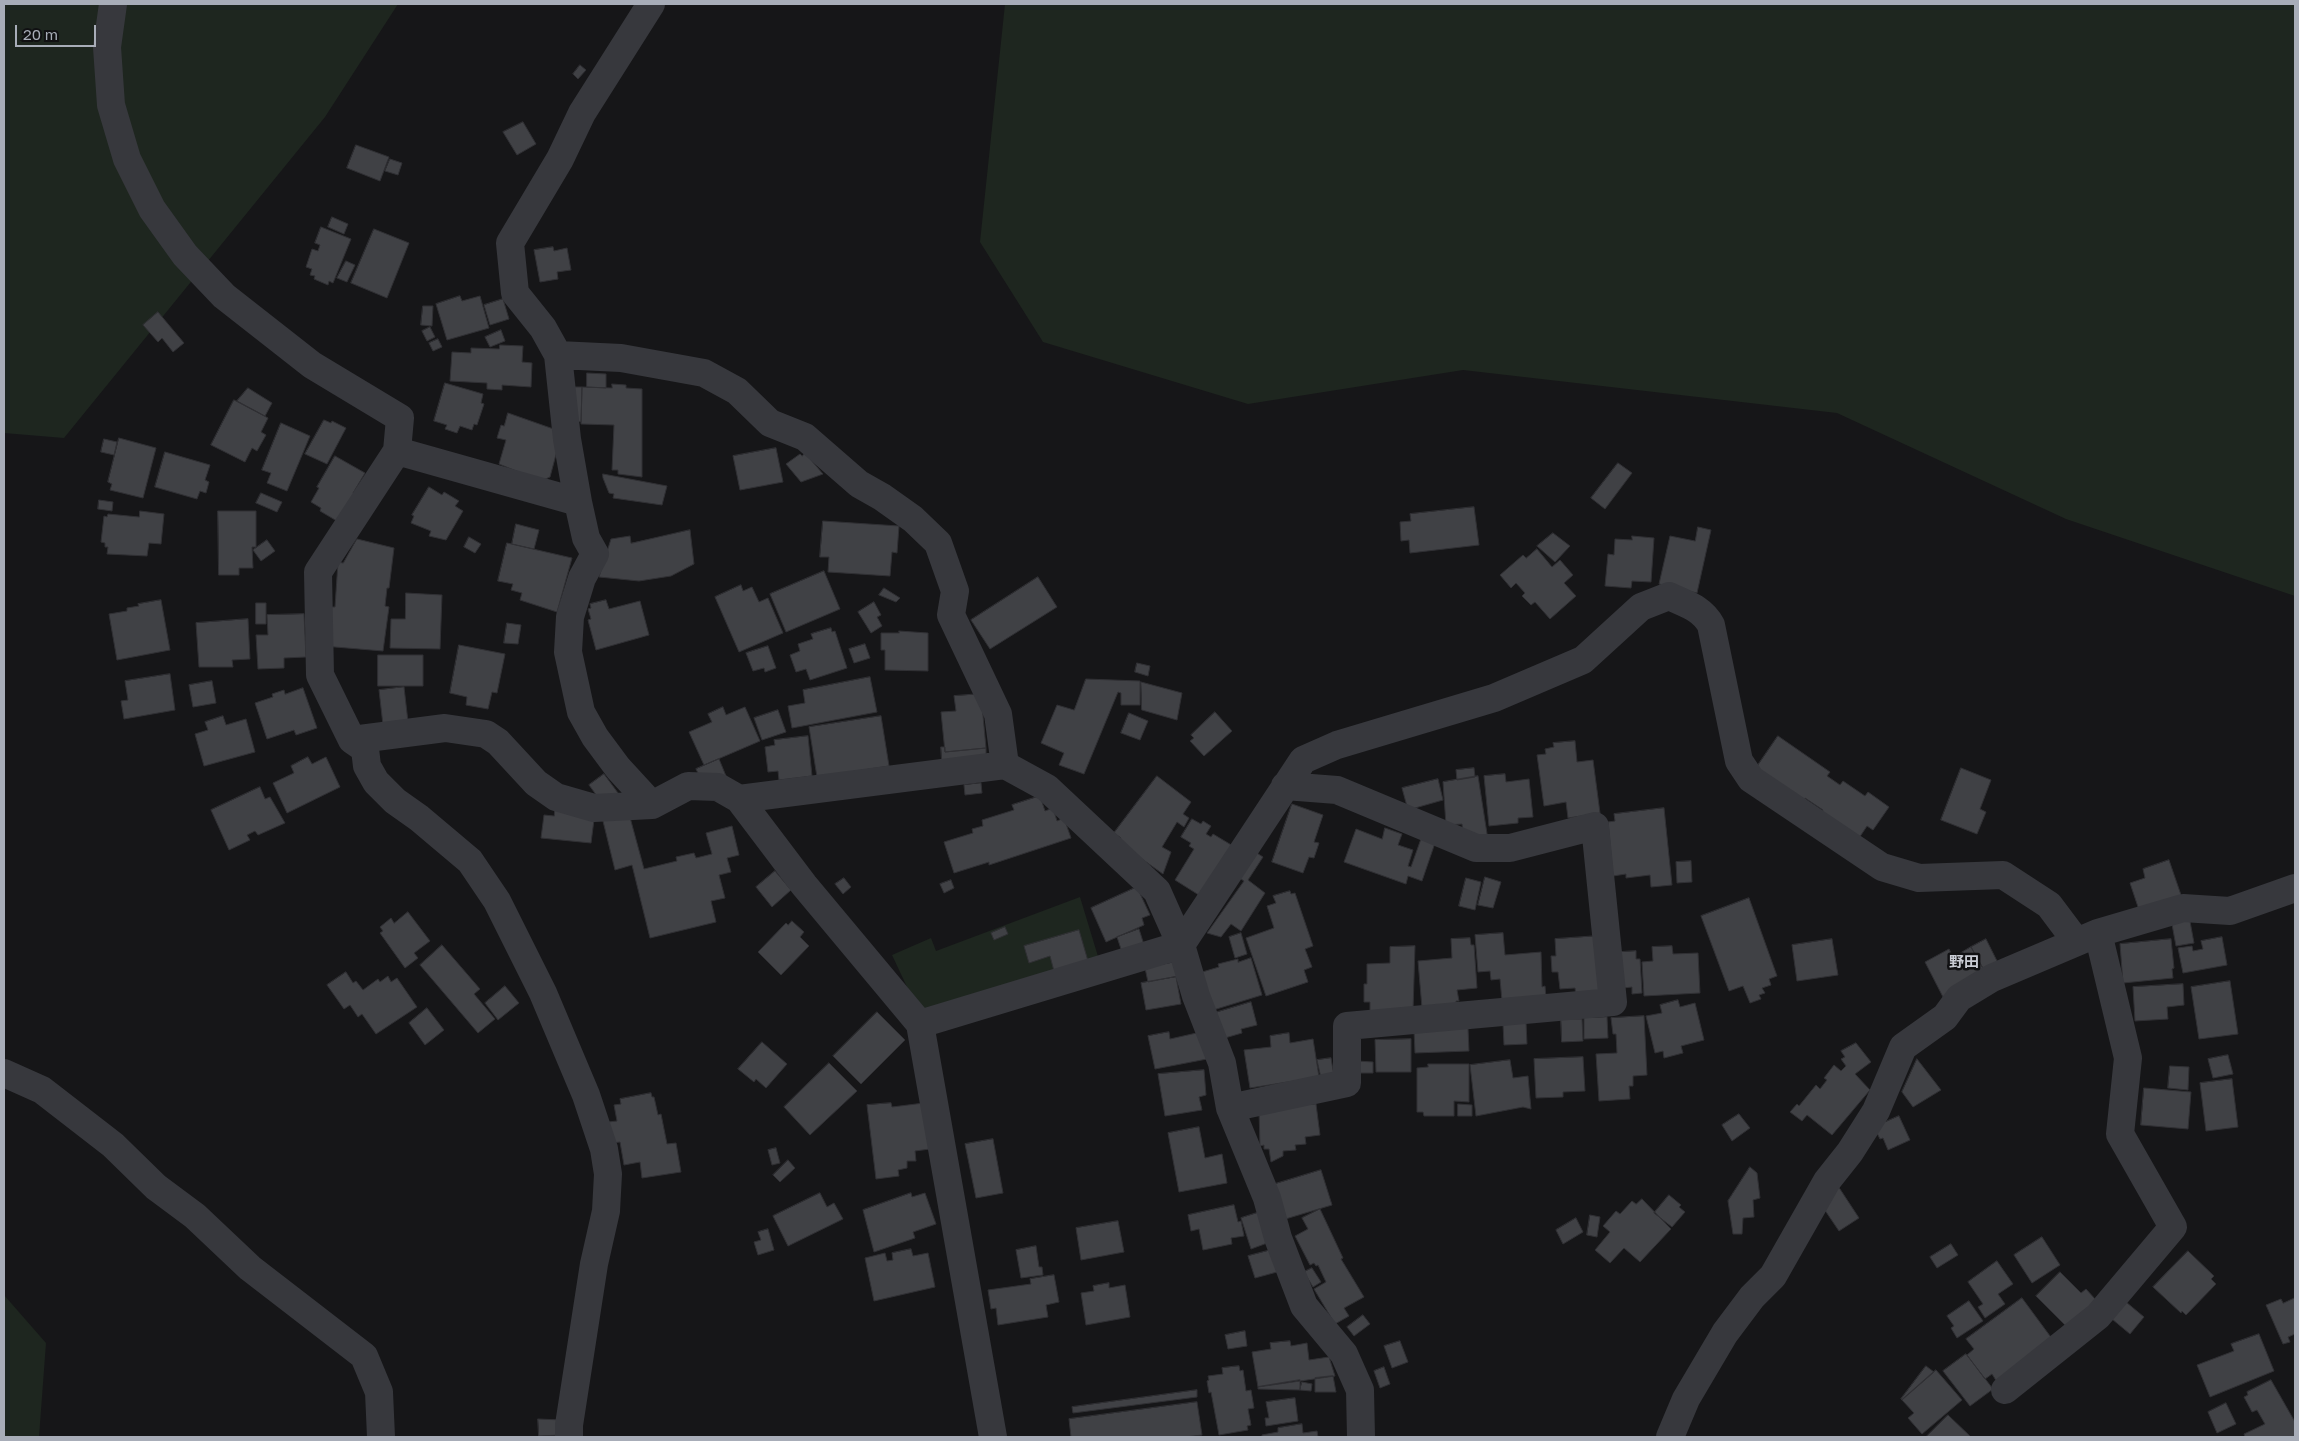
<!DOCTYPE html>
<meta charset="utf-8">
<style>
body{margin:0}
#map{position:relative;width:2299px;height:1441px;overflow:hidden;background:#161618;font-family:"Golos Text",sans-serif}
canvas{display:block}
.frame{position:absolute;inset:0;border:5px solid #a8adb8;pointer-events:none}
.scale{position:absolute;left:15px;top:25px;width:81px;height:22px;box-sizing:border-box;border:2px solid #a8adb8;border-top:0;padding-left:6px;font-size:15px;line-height:18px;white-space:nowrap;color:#a8adb8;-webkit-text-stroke:4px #111113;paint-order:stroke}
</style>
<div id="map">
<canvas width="2299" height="1441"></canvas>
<div class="frame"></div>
<div class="scale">20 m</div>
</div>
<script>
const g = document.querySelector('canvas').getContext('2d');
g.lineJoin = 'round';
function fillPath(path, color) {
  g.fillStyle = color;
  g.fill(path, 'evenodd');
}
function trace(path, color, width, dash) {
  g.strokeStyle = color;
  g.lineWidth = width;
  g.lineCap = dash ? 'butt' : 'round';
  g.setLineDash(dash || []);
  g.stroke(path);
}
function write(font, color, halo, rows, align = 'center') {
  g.font = font + ' "Golos Text","Noto Sans JP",sans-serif';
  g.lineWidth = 5;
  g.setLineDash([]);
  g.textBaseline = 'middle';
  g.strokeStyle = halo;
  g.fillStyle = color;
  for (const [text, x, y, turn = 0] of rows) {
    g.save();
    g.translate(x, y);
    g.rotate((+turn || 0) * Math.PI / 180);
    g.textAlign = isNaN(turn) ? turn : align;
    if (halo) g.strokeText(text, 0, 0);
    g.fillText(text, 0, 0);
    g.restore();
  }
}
const green = new Path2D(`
 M4,4H398L325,117L64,438L4,433Z
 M1005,4H2295V596L2066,519L1837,413L1463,370L1248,404L1043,342L980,242Z
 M1080,897L1100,963L936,1011L916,1006L892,955L931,938L936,951Z
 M4,1295L46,1343L39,1437H4Z`);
const building = new Path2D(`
 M580,65L586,70L578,79L573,74Z
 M523,122L536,144L517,155L503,132Z
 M356,145L389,157L380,181L347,168Z
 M390,159L402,163L398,175L385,171Z
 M332,217L348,224L344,234L328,227Z
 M321,227L351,239L333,283L329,281L328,285L314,279L315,276L310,275L312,269L306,267L312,249L318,251L320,245L315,243Z
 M374,229L409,243L387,298L351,283Z
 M553,247L554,251L567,248L571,270L557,272L558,279L540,282L534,250Z
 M346,261L355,265L347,282L337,278Z
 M460,296L462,301L480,296L489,328L447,340L436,304Z
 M503,299L509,319L490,325L484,305Z
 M423,306H433L432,326L421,325Z
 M158,312L184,343L173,352L162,338L158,342L143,325Z
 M430,327L435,337L427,341L422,331Z
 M501,330L505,341L490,347L485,337Z
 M438,339L442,347L433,351L429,343Z
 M500,345L523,346L522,362L532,363L531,387L502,385V390L487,389V383L450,381L452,352L471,353V348L499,349Z
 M587,373L606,374V388L587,387Z
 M445,383L483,394L481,403L484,404L477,425L474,424L472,430L460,426L457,433L445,429L447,425L434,421Z
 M612,384L626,385V388L642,389V477L618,474V470H612L614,425L581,424L582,387L612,388Z
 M573,387H582L581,422L578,421Z
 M248,388L272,403L265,416L237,401Z
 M234,400L268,418L261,432L266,435L257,451L252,448L245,462L211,445Z
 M508,413L562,432L550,477L541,481L499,464L506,440L497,438L501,425L504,426Z
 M324,420L331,423L332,421L346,428L327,464L305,454Z
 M281,423L310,436L287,491L267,483L271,473L262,470Z
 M119,438L156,448L143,498L110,490L112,484L108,482Z
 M104,439L117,442L114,455L101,452Z
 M776,448L783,482L740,490L733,456Z
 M165,452L210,465L205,480L209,482L206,493L200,491L197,499L155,487Z
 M805,453L823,474L801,482L786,464L800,454L802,456Z
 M335,456L365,473L353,493L356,494L342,524L320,511L321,508L311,502L319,488L317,487Z
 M1618,463L1632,473L1605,509L1591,498Z
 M603,474L667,486L662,505L613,498L614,494L609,493L603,478Z
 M429,487L442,495L444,492L459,501L455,506L463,511L446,540L429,536L431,531L411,523L414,516L412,515Z
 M261,493L282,502L277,512L256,503Z
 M99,500L113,502L112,511L98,509Z
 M1474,507L1479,545L1410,553L1409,540L1401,541L1400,522L1411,521L1410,514Z
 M140,511L164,514L161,544L149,543L147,556L107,554L108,547H105V543L101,542L104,516L107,517L108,514L139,517Z
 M218,511H256V547H252L253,568H239V575H219Z
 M823,521L899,526L897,553L892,552L890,576L828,572L829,557H820Z
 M516,524L539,530L534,549L512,544Z
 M1698,527L1711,530L1697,593L1659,584L1670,536L1695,541Z
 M690,530L694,564L671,576L639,581L599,577L611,539L630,536L631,543Z
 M1553,533L1570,546L1555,562L1537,546Z
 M1632,536L1654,538L1651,582L1632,581L1631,588L1605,586L1608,554L1614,555L1615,539L1632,540Z
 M469,537L481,544L475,553L464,547Z
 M357,539L394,548L389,588H387L385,606L389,607L383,651L323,646L324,607H335L338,562L343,563Z
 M267,540L275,551L261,561L253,550Z
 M507,543L572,558L557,612L520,600L522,593L511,590L513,584L498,581Z
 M1537,549L1552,567L1560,560L1573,575L1564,583L1576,596L1550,619L1535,602L1531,605L1522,596L1525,593L1516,583L1511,588L1500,575L1523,555L1526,558Z
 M824,571L840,609L786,632L770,594Z
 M1038,577L1057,607L990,649L971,620Z
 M741,585L743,591L752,587L759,602L768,598L783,633L739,652L715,597Z
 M884,588L900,598L896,602L879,595Z
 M406,593L442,595L440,649L390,648L391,619H405Z
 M161,600L170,650L117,660L109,614L127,611V608L139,606L138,604Z
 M606,600L609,609L640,601L649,635L596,650L588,620L591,619L588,609L591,608L590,604Z
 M874,602L881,615L877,617L882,626L871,633L858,612Z
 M256,603H266V624H256Z
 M304,614L306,657L284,658V668L258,669L256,635H268L267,615Z
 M248,619L250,659L232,660L233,667H199L196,623Z
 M507,623L521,625L518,644L504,643Z
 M831,628L832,632L835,631L847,668L810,680L806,669L796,672L790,655L800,651L798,644L813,639L811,634Z
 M899,631L928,633V671L885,670V650H881V633H899Z
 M865,644L870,658L854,663L849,649Z
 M459,645L505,654L497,693L492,692L488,709L466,705L467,697L450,693Z
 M768,646L776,668L765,672L764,668L753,671L746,653Z
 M378,655H423V686H378Z
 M1137,663L1150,666L1148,676L1135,672Z
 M170,674L175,710L124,719L121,701L128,700L125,681Z
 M870,677L877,712L792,728L788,706L805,703L803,690Z
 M1086,679L1140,681V705H1121V693L1118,692L1084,774L1059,765L1064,753L1041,743L1057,705L1074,710Z
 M212,681L216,703L193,707L189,685Z
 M1141,682L1182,693L1177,720L1142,710Z
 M404,687L408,722L383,725L379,690Z
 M303,688L317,728L296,735L294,730L267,739L255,703L273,697L272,694L284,690L285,694Z
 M981,694L986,748L945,752L941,712L956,711L954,696Z
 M723,707L726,715L745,707L760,741L704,765L689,732L712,722L708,714Z
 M778,710L786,732L762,740L754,718Z
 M1215,712L1232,731L1204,756L1190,741L1194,738L1191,735Z
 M1129,713L1148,721L1140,740L1121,733Z
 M223,716L226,725L246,719L255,752L204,766L195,734L208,730L205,722Z
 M881,716L889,766L817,777L809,727Z
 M808,736L812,776L779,780L778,771L768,772L765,747L775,745L774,740Z
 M1778,736L1830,772L1827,776L1840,785L1843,781L1865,796L1868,792L1889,807L1873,830L1867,826L1857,841L1820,815L1823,810L1805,798L1803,802L1756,768Z
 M1575,741L1577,762L1593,760L1600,813L1568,818L1566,802L1544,806L1537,755L1546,754L1545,749L1554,747L1553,743Z
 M941,747H945V752L986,748V756L942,761Z
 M308,757L312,764L326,757L340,787L287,813L273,783L294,773L291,766Z
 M719,759L726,776L699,775L696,769Z
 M1474,768L1475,777L1457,780L1456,770Z
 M1961,768L1991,780L1980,809L1986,812L1977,834L1941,820Z
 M604,774L618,793L600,800L589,785Z
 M1505,774L1506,782L1529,779L1533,817L1518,818V823L1489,826L1484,776Z
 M1157,776L1191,802L1183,814L1189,818L1184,827L1177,822L1162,847L1171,852L1163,874L1118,842L1121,838L1114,833Z
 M1478,776L1488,840L1463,833L1462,824L1446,825L1443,782Z
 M1438,779L1443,800L1408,810L1402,788Z
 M981,783L982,793L965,795L964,785Z
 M260,787L265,799L270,797L285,823L258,835L255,831L247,835L250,840L229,850L211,810Z
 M1040,796L1045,811L1053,808L1057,821L1064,818L1071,838L989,865V862L954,873L944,842L973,833L972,829L983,826L982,820L1014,810L1012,805Z
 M1292,804L1323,815L1314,842L1319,843L1314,858L1309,857L1303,873L1272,862Z
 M555,808L595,812L591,843L541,838L544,815L554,816Z
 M1664,808L1672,885L1651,887L1650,875L1626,878V874L1613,876L1608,822L1615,821L1614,814Z
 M628,810L644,869L677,861L676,857L694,853L696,858L712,854L706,833L732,826L739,855L727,858L731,872L719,875L725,898L711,901L716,922L650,938L632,865L615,870L602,817Z
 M1192,819L1201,824L1203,821L1211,826L1206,834L1211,837L1213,834L1233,846L1202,897L1175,880L1194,849L1189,846L1191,843L1181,837Z
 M1385,828L1402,834L1398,845L1413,850L1408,866L1411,867L1422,836L1436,840L1422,881L1408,876L1406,884L1344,862L1356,829L1382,839Z
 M1252,850L1263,857L1248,880L1265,893L1241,931L1231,924L1221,937L1207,933L1244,881L1235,875Z
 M2169,860L2181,895L2139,910L2130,883L2145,878L2143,869Z
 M1691,861L1692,882L1677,883L1676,862Z
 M775,871L791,890L772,907L756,887Z
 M1485,877L1501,882L1493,908L1478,905Z
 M844,878L851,887L843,894L835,884Z
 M1466,878L1481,882L1475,910L1459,906Z
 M951,880L954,888L944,893L940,884Z
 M1137,887L1150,915L1142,918L1144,925L1106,942L1091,908Z
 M1290,891L1291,894L1295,893L1313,946L1305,949L1312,967L1304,970L1308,982L1266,996L1246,938L1274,928L1267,906L1276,903L1273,896Z
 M1749,898L1777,976L1769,979L1771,985L1762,988L1765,993L1759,995L1761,999L1750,1003L1743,986L1729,991L1701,916Z
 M408,912L430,941L414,953L418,958L405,968L380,933L383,931L380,927L391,918L394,923Z
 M2189,916L2194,943L2176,946L2171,919Z
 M792,921L804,932L800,937L809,946L781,975L758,952L786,923L788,925Z
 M1005,927L1008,934L994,940L991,933Z
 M1139,929L1145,948L1123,955L1117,937Z
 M1079,930L1088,961L1054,971L1050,956L1029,963L1024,946Z
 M1241,933L1247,954L1235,958L1229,937Z
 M1503,933L1505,955L1541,952L1542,987L1545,986L1546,998L1502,1001L1500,979L1491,980L1490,971L1478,972L1475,935Z
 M1598,936L1599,994L1576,996L1575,988L1560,989L1558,972H1552L1551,956H1556L1555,939Z
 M2222,937L2227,965L2183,973L2178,948L2192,946L2193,951L2203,949L2201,941Z
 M1470,938L1471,945H1474L1477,988L1457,990L1459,1001H1456V1005L1422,1008L1418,961L1452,958L1451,939Z
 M1832,939L1838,975L1797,981L1792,945Z
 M1986,939L1998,963L1984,970L1971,947Z
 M2171,939L2174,968L2172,969L2173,978L2123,983L2120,944Z
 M442,945L480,989L474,994L495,1019L478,1033L420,965Z
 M1415,946L1413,1011L1370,1012V1002H1364V984H1367V964L1390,963V947Z
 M1672,946L1673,954L1698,953L1700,993L1644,996L1642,962L1653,961L1652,947Z
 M1971,947L1986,974L1943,997L1925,962L1949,949L1953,957Z
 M1636,951V959H1640L1642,993L1632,994V987L1623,988L1621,952Z
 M1251,958L1262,995L1210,1011L1199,973L1219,967L1218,964L1238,959V962Z
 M1175,962L1178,976L1148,982L1145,968Z
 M346,972L353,983L356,981L363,990L378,979L380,982L388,976L391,982L397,978L417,1007L376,1034L362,1014L358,1017L350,1005L344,1009L327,985Z
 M1176,977L1181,1004L1146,1010L1141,983Z
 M2230,981L2238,1034L2199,1039L2191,987Z
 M2183,984L2184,1005L2167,1007L2168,1019L2135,1021L2133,987Z
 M505,986L519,1003L498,1020L485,1003Z
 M1678,1000L1680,1007L1695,1003L1704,1040L1681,1046L1683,1053L1664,1058L1663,1051L1655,1053L1646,1016L1662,1013L1660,1005Z
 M1251,1002L1257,1025L1241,1029L1242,1033L1218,1040L1211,1014Z
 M427,1008L444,1030L425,1045L409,1023Z
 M877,1012L905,1040L861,1084L833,1056Z
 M1644,1016L1647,1075L1633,1076V1086H1629L1630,1099L1599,1101L1596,1054L1617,1053L1616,1034H1613L1611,1018Z
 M1607,1017L1608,1038L1584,1039V1018Z
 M1561,1019H1582L1583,1041L1562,1042Z
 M1526,1022L1527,1044L1504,1045L1503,1024Z
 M1468,1028L1469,1051L1415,1053L1414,1030Z
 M1169,1032L1170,1039L1201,1032L1207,1059L1155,1069L1148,1036Z
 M1289,1033L1290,1043L1313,1039L1319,1077L1250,1088L1244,1050L1271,1047L1270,1036Z
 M1411,1039V1072H1376L1375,1040Z
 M762,1042L787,1064L766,1088L756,1079L754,1082L738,1069Z
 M1856,1043L1871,1062L1855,1074L1870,1090L1832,1135L1807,1115L1802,1121L1790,1112L1797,1104L1799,1106L1816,1085L1820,1089L1827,1080L1824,1078L1834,1065L1841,1071L1846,1066L1841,1059L1845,1057L1841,1051Z
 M2228,1055L2233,1074L2213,1078L2208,1059Z
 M1583,1057L1585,1091L1563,1092V1097L1536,1098L1534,1059Z
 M1331,1058L1334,1076L1321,1078L1317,1060Z
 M1917,1059L1941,1090L1913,1107L1902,1092Z
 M1510,1060L1513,1078L1528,1076L1531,1109L1523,1107L1476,1116L1470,1065Z
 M1357,1061L1373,1062V1073H1356Z
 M829,1063L857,1091L810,1135L784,1107Z
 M1428,1064H1469V1102L1454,1101V1116H1424L1423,1112H1417V1068L1428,1067Z
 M2170,1066L2189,1067L2188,1090L2168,1088Z
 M1204,1070L1206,1095L1199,1097L1202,1110L1165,1116L1158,1074Z
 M2232,1079L2238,1127L2206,1131L2200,1083Z
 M2144,1088L2191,1092L2188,1129L2141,1125Z
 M651,1093L652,1097H654L658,1115L661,1114L667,1144L676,1143L681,1172L642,1178L640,1162L624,1165L620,1142L612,1143L608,1122L617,1121L614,1105L621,1104L620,1099Z
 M891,1103L892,1107L924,1103L930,1149L915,1151L916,1161H907V1168L898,1170L899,1176L876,1179L867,1105Z
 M1316,1104L1320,1135L1305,1137L1306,1144L1295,1145L1296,1150L1283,1151V1156L1271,1162L1269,1149H1264V1145L1260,1146L1259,1110Z
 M1458,1104L1472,1105V1116H1458Z
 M1739,1114L1750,1128L1732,1141L1722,1125Z
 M1899,1116L1910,1140L1888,1150L1883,1138L1880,1139L1874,1127Z
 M1199,1127L1205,1158L1222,1154L1227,1183L1179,1192L1168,1133Z
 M993,1139L1003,1193L976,1198L965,1144Z
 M776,1148L780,1163L772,1165L768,1150Z
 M788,1160L795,1168L780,1182L773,1175Z
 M1750,1167L1757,1173L1760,1198L1753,1200L1754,1217L1743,1218L1742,1234H1733L1728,1201Z
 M1321,1170L1332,1205L1282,1220L1275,1184Z
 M1838,1186L1859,1218L1839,1231L1818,1200Z
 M820,1193L827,1207L834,1203L843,1219L788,1246L773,1216Z
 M911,1193L912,1197L925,1193L936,1224L913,1232L915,1238L874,1252L863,1210Z
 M1669,1195L1681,1205L1679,1207L1685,1212L1672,1227L1654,1213Z
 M1642,1199L1671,1229L1640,1262L1624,1248L1610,1263L1595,1250L1610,1232L1603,1226L1616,1211L1620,1214L1632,1201L1636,1204Z
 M1234,1205L1238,1222L1241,1221L1244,1236L1231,1238L1232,1244L1203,1250L1199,1229L1191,1231L1188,1215Z
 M1320,1209L1343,1258L1341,1259L1364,1297L1344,1308L1349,1316L1335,1324L1314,1289L1326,1282L1318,1265L1316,1266L1314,1263L1310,1265L1295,1236L1308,1229L1302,1218Z
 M1260,1212L1270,1242L1251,1249L1241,1218Z
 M1590,1215L1600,1217L1597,1237L1587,1235Z
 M1576,1218L1583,1232L1563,1244L1556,1230Z
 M1118,1221L1124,1252L1081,1260L1076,1228Z
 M768,1229L774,1250L758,1255L754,1242L761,1240L758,1232Z
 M2042,1237L2060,1265L2032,1283L2014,1255Z
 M1951,1244L1958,1255L1937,1268L1930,1257Z
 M1036,1246L1039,1267H1042L1043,1275L1021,1278L1016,1250Z
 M911,1249L913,1256L928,1253L935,1287L874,1301L865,1258L885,1253L887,1261L893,1260L892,1253Z
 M1271,1250L1277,1272L1255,1278L1248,1256Z
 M2188,1251L2214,1276L2211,1279L2216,1284L2186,1315L2182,1311L2181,1313L2153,1287Z
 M1997,1261L2013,1284L1998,1294L2005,1304L1985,1318L1978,1307L1983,1304L1968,1282Z
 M1312,1268L1321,1282L1313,1287L1304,1272Z
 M2060,1272L2081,1293L2086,1289L2096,1300L2068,1328L2036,1296Z
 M1054,1275L1059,1302L1046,1305L1048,1317L998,1325L996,1308L991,1309L988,1290L1031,1284L1030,1279Z
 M1109,1283V1288L1125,1285L1130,1317L1086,1325L1081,1293L1094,1291L1093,1286Z
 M2022,1298L2053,1340L1997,1382L1992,1374L1985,1379L1967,1355L1974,1349L1966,1339Z
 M2295,1298V1334L2288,1337L2290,1342L2283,1344L2266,1305L2281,1299L2283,1303Z
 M1969,1301L1983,1321L1957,1338L1951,1328L1954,1326L1947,1316Z
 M2126,1302L2144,1317L2130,1334L2112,1319Z
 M1363,1315L1370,1324L1354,1336L1347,1327Z
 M1245,1331L1247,1346L1228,1349L1225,1335Z
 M2259,1334L2274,1371L2210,1397L2197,1365L2234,1351L2231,1344Z
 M1290,1341L1291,1346L1307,1343L1309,1360L1329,1357L1335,1376L1258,1387L1252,1352L1271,1349L1270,1343Z
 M1400,1341L1408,1362L1392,1368L1384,1346Z
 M1966,1354L1993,1389L1970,1406L1943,1371Z
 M1239,1366L1240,1371L1243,1370L1246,1391L1251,1390L1254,1408L1248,1409L1251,1425L1247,1426L1248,1430L1219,1435L1211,1392L1209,1393L1207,1381L1209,1380L1208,1376L1223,1374L1222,1368Z
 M1926,1366L1934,1372L1902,1400L1901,1399Z
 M1384,1367L1390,1384L1380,1388L1374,1371Z
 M1936,1370L1962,1400L1922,1434L1908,1418L1914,1413L1902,1400Z
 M1333,1376L1336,1392H1315V1378Z
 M1300,1380V1390L1258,1389V1387Z
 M2271,1380L2295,1422V1437H2245L2244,1434L2265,1424L2257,1410L2252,1412L2244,1397L2248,1395L2247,1392Z
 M1302,1382L1312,1384L1311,1391L1300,1390Z
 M1197,1390V1397L1073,1413L1072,1407Z
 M1295,1398L1298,1421L1266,1426L1265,1418H1269L1266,1402Z
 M1197,1402L1202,1435L1185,1437H1071L1069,1419Z
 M2226,1403L2236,1424L2217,1433L2208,1412Z
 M1948,1415L1971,1437H1926Z
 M538,1419L562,1420L561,1435L539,1436Z
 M1302,1424L1303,1433L1317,1431L1318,1437H1262V1435L1278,1432V1428Z`);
const street = new Path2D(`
 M113,4L107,47L111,105L127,159L152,209L185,255L224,296L312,365L400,418L397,451L578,502
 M651,4L582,113L560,159L510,243L515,293L543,328L558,355L567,439L578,502L586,538L595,554L582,578L570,617L568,652L581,712L595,737L618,768L652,805L688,786L718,787L739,799L804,885L920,1024L993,1437
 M558,355L621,358L704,373L737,391L770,423L805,437L859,484L882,497L913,519L938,543L955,591L951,615L998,714L1005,765
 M397,451L318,572L320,675L352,740L365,749L367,766L376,782L395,801L419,818L470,861L497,901L543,993L586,1095L604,1149L608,1174L606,1211L594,1264L569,1425V1437
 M352,740L445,728L486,734L498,742L536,783L556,797L594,808L652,805
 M739,799L1005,765L1047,788L1157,891L1181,945L1196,996L1222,1063L1230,1108L1267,1198L1278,1238L1304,1306L1344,1354L1360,1390L1361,1437
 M920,1024L1181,945L1303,760L1337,745L1494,698L1583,660L1641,607L1669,596C1686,604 1702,608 1711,625L1739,761L1751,779L1882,867L1919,878L2003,875L2049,905L2076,941
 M4,1073L42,1090L113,1145L156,1187L195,1216L250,1268L364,1356L379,1392L381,1437
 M1230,1108L1347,1083V1026L1613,1002L1595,826L1510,848H1476L1337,790L1285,786
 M2005,1390L2098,1316L2173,1227L2120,1134L2128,1058L2098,933
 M1670,1437L1686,1399L1725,1333L1752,1297L1773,1276L1827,1181L1850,1152L1876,1111L1903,1047L1945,1017L1959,998L1992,978L2098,933L2183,908L2230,911L2295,888`);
const quarterNames = [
 ["野田",1964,962]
];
fillPath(green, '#1e261f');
fillPath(building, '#404145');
trace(building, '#303034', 1);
trace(street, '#37383d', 28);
write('bold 15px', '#c9ccd4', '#111113', quarterNames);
</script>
